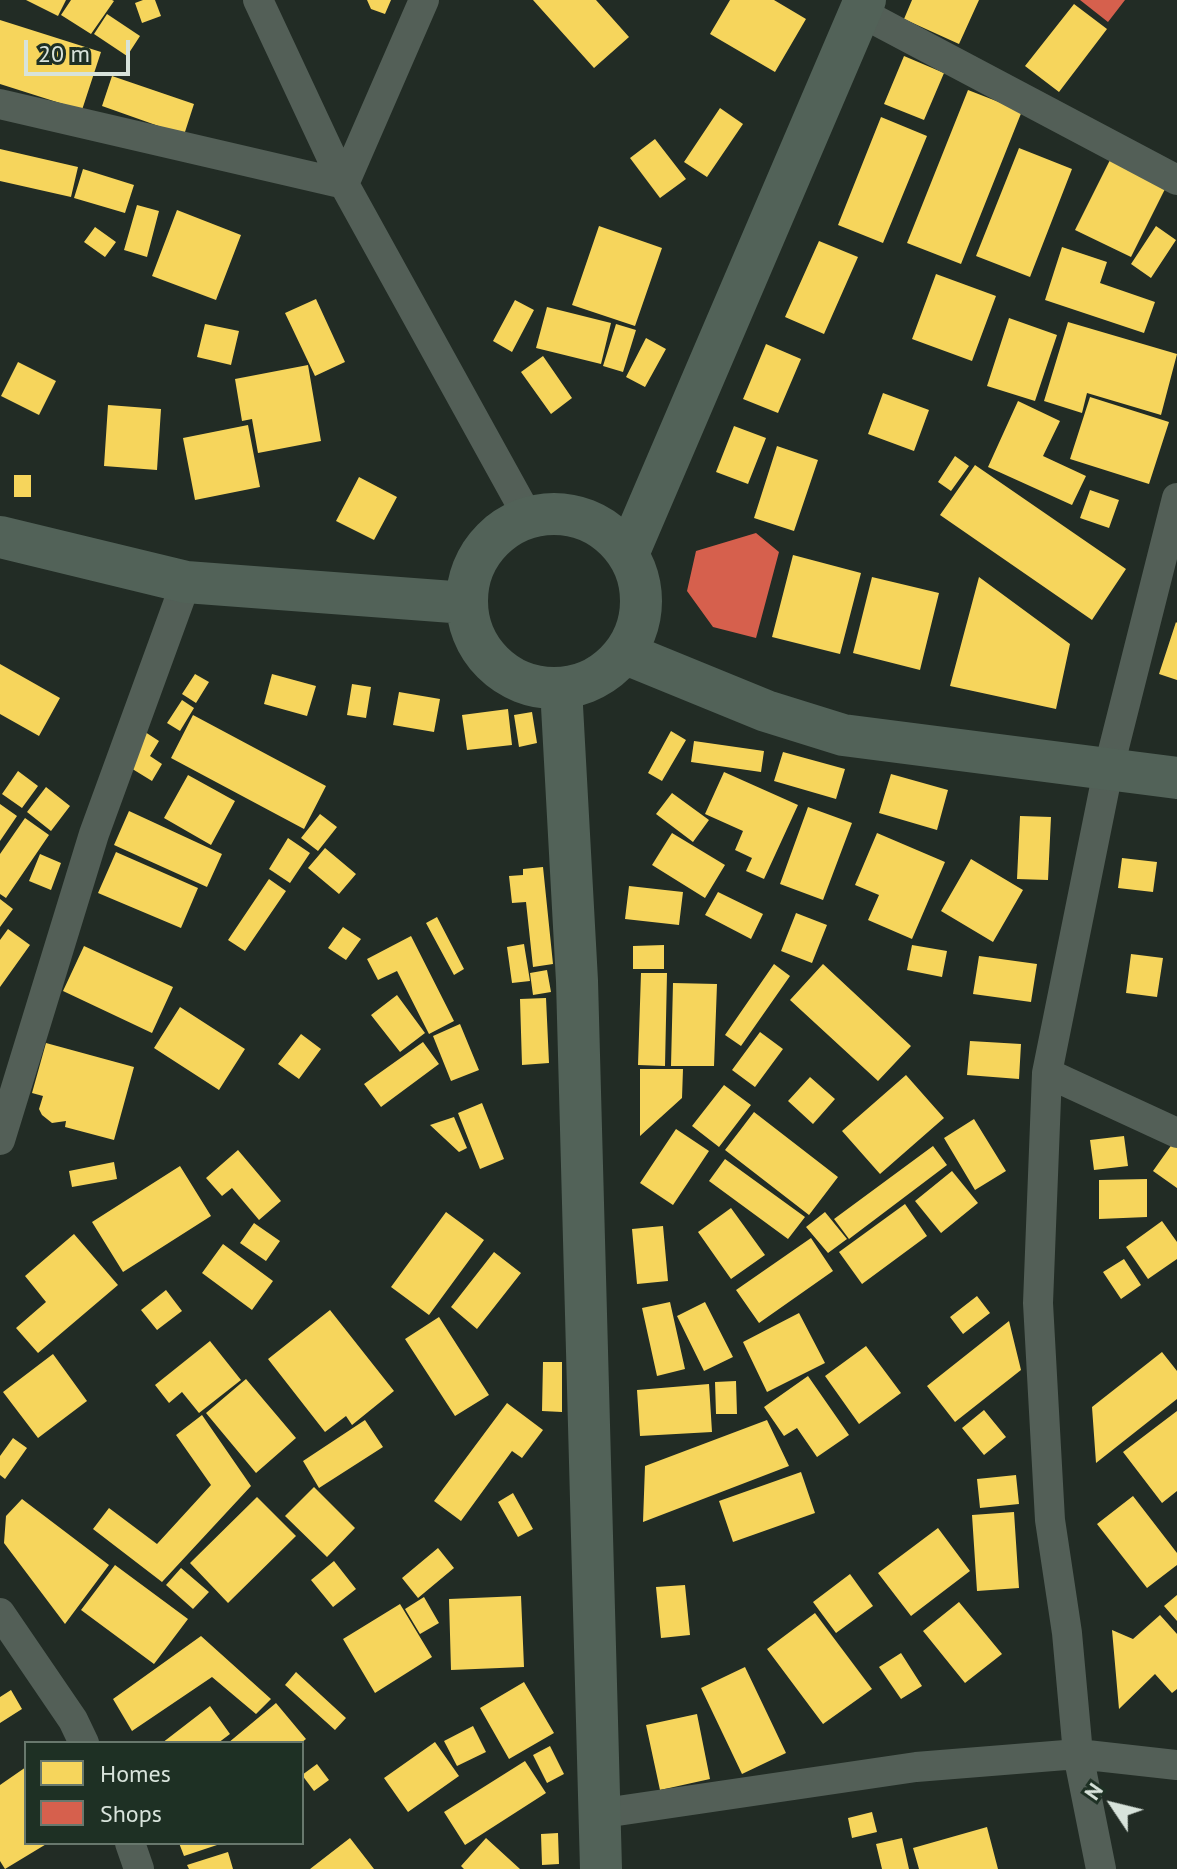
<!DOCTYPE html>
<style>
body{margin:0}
#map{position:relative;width:1177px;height:1869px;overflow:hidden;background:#222c25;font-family:"PT Sans",sans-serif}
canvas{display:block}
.legend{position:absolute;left:24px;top:1741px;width:280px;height:104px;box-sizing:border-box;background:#1e3024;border:2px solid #68786d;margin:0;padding:10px 14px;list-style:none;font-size:24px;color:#d8e3db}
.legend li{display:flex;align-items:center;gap:16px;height:40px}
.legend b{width:40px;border:2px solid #68786d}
.north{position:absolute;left:1073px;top:1765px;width:80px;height:80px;-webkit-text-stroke:6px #1e3024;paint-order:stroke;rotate:305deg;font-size:22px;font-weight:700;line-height:32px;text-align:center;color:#d8e3db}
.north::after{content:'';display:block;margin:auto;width:28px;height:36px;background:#d8e3db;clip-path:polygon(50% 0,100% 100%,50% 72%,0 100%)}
.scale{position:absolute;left:24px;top:40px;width:106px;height:36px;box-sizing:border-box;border:4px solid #d8e3db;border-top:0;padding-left:10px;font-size:24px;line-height:28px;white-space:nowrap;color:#d8e3db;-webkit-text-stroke:6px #1e3024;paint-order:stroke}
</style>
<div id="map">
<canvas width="1177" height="1869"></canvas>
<ul class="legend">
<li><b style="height:22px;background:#f6d55c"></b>Homes</li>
<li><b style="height:22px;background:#d6604d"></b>Shops</li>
</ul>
<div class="north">N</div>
<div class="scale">20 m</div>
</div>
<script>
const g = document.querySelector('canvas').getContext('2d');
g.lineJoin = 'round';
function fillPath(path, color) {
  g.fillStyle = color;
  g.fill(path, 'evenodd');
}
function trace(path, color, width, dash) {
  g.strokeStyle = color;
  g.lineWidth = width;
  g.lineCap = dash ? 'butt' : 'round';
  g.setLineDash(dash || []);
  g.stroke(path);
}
const homes = new Path2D(`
 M26,0H66L58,16Z
 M71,0H112L114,1L91,34L61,15Z
 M143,0H155L161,16L142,23L135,3Z
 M367,0H391L385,14L371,9Z
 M533,0H596L629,37L594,68Z
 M730,0H774L806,19L775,72L710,34Z
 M912,0H979L959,44L904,19Z
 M1074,4L1107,29L1059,92L1025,66Z
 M107,14L140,36L127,56L94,34Z
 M0,20L101,52L82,110L0,84Z
 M904,56L944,73L924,120L884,104Z
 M112,76L194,104L184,135L102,106Z
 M968,90L1022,111L961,264L907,243Z
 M720,108L743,124L707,177L684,162Z
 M881,117L927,136L883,243L838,225Z
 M655,139L686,179L660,198L630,158Z
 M1019,148L1072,169L1030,277L976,256Z
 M0,149L78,167L71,197L0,181Z
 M1110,160L1166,187L1131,257L1075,230Z
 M83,169L134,185L125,213L74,198Z
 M137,205L159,211L147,257L124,250Z
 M177,210L241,235L216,300L152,276Z
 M599,226L662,248L635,326L572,305Z
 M1156,226L1176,240L1151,278L1131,264Z
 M95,227L116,242L105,257L84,242Z
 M819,241L858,257L824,334L785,317Z
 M1062,247L1107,262L1100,283L1155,302L1144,333L1045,300Z
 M936,274L996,296L972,361L912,339Z
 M316,299L345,362L315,376L285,313Z
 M515,300L534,310L512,352L493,341Z
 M547,307L611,323L601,364L536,348Z
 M1009,318L1057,335L1035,401L987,386Z
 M1068,322L1177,354L1161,415L1087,393L1082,413L1044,401Z
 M205,324L239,331L231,365L197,357Z
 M616,324L636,330L623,372L603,366Z
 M646,338L666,349L645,387L626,377Z
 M766,344L801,359L778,413L743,399Z
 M543,356L572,398L551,414L521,372Z
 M18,362L56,381L39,415L1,396Z
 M308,365L321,441L258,453L252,419L242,421L235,379Z
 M883,393L929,410L914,451L868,434Z
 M1090,397L1169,422L1149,484L1070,459Z
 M1018,401L1060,421L1043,456L1086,476L1072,505L988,467Z
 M108,405L161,409L157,470L104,466Z
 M248,425L260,487L195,500L183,438Z
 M734,426L766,438L748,484L716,472Z
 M777,446L818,460L794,531L754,518Z
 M955,456L969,466L951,491L938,482Z
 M975,465L1126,569L1092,620L940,515Z
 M14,475H31V497H14Z
 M359,477L397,497L374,540L336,521Z
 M1090,490L1119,500L1109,528L1080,518Z
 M793,555L861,573L840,654L772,637Z
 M872,577L939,593L920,670L853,653Z
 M979,577L1070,644L1056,709L950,686Z
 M1176,622L1177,623V680L1159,674Z
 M0,664L60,698L39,736L0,714Z
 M195,674L209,682L196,703L182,694Z
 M272,674L316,686L307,716L264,704Z
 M352,684L371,687L366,718L347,715Z
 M399,692L440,699L434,732L393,725Z
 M182,700L194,708L180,731L167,723Z
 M508,709L512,745L467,750L462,715Z
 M532,712L537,743L519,747L514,715Z
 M193,715L326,786L304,829L171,758Z
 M142,730L159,741L150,756L162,764L152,781L121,762Z
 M671,731L686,740L662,781L648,773Z
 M694,741L764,751L761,772L691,762Z
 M783,752L845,769L836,799L774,781Z
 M18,771L38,786L22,808L2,794Z
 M724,772L798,805L764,879L746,871L752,858L735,850L743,831L705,814Z
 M891,774L948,790L937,830L879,813Z
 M188,775L235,801L211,845L164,818Z
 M46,787L70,806L51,831L27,812Z
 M672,793L709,820L693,842L656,814Z
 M0,804L17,816L0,841Z
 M808,807L852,823L823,900L780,884Z
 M129,811L222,854L207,887L114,845Z
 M320,814L337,827L318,851L301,838Z
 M1020,816L1051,817L1048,880L1017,879Z
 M25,818L49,835L6,898L0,894V854Z
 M672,833L725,865L705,898L652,865Z
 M877,833L945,862L912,939L868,920L879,895L855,885Z
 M288,838L310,853L290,883L269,869Z
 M325,848L356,874L339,894L308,868Z
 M116,852L198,888L181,928L98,893Z
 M40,854L61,863L51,890L29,881Z
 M1122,858L1157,862L1153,892L1118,888Z
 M971,859L1023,890L993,942L941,911Z
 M543,867L553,964L533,967L526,902L512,903L509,876L523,875V869Z
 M269,879L286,891L245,951L228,940Z
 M629,886L683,892L679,925L625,919Z
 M718,892L763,914L751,939L705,915Z
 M0,899L13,909L0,927Z
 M796,913L827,925L812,963L781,951Z
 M437,917L464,969L454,975L426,923Z
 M343,927L361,939L346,960L328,948Z
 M8,929L30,945L0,987V940Z
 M411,936L454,1021L429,1034L397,971L378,980L367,959Z
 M524,944L530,981L512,983L507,947Z
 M664,945V969H633V946Z
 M912,945L947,951L942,977L907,970Z
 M84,946L173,987L152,1033L63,991Z
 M1131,954L1163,958L1157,997L1126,993Z
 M979,956L1037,964L1031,1002L973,994Z
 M774,964L790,976L741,1046L725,1035Z
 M823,964L911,1046L878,1081L790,1000Z
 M547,970L551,992L533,995L530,973Z
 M641,973H667L665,1066L638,1065Z
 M673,983L717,984L714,1066H671Z
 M397,995L425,1033L400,1052L371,1015Z
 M546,998L549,1063L522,1065L520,999Z
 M180,1007L245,1049L219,1090L154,1048Z
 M460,1024L479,1070L451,1081L433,1036Z
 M760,1032L783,1049L755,1087L732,1070Z
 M301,1034L321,1049L299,1079L278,1064Z
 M970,1041L1021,1044L1019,1079L967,1075Z
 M423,1042L439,1064L381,1107L364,1084Z
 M46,1043L134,1067L114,1140L65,1127L66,1121L52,1123L42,1115L39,1109L43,1096L32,1093Z
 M640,1069H683L682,1098L640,1136Z
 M906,1075L944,1118L880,1174L842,1131Z
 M810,1077L835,1099L813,1124L788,1101Z
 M724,1085L751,1105L719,1147L692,1126Z
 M482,1103L504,1159L480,1169L458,1113Z
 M754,1112L838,1177L809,1215L725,1150Z
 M454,1117L467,1148L459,1152L430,1125Z
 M974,1119L1006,1171L975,1190L944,1138Z
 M676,1129L709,1151L673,1205L640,1183Z
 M1124,1136L1128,1166L1094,1170L1090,1140Z
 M1175,1140L1177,1142V1188L1153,1171Z
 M933,1146L947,1165L849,1239L834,1219Z
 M238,1150L281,1201L259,1220L232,1188L222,1196L206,1178Z
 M725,1159L805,1217L788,1239L709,1181Z
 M114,1162L117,1179L72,1187L69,1171Z
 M180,1166L211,1216L123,1272L92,1222Z
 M952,1171L978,1203L941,1233L915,1201Z
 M1147,1179V1217L1099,1219V1180Z
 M905,1204L927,1236L862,1284L839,1252Z
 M731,1208L765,1255L731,1279L698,1232Z
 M446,1212L484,1240L429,1315L391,1287Z
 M825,1212L847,1239L828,1253L806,1227Z
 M1162,1221L1177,1242V1259L1148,1279L1126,1247Z
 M254,1223L280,1241L266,1261L240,1243Z
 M663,1226L668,1281L637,1284L632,1229Z
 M74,1234L118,1285L38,1353L16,1328L46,1302L25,1276Z
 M811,1238L833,1271L759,1323L736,1290Z
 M223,1244L273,1281L252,1310L202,1273Z
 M494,1252L521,1273L477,1329L451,1307Z
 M1124,1259L1141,1285L1121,1299L1103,1272Z
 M166,1290L182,1311L157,1330L141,1310Z
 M977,1296L990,1313L963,1334L950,1317Z
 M670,1302L685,1369L657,1376L642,1308Z
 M705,1302L733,1357L704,1371L677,1316Z
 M330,1310L394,1391L352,1425L346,1416L325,1432L268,1359Z
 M799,1313L825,1363L767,1392L743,1342Z
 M439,1317L489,1395L455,1416L405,1339Z
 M1009,1321L1021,1370L955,1422L927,1386Z
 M210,1341L241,1380L199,1413L182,1392L169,1403L155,1385Z
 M866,1346L901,1393L859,1424L825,1376Z
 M1162,1352L1177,1371V1399L1096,1463L1092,1407Z
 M53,1354L87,1401L38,1438L3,1392Z
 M543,1362H562V1412L542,1411Z
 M808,1376L849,1435L817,1457L797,1428L784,1436L764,1407Z
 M246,1379L296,1438L256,1473L206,1413Z
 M736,1381L737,1414H716L715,1382Z
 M709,1384L712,1432L640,1436L637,1390Z
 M507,1403L543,1430L522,1458L512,1451L461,1521L434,1501Z
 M984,1410L1006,1437L984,1455L962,1428Z
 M1177,1411V1491L1162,1503L1123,1452Z
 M202,1415L251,1486L162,1582L93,1529L109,1508L157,1544L211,1485L176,1435Z
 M365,1420L383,1447L319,1488L303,1461Z
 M767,1420L789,1466L643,1522L645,1466Z
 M13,1438L27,1448L5,1479L0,1475V1456Z
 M801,1472L815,1513L733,1542L719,1501Z
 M1016,1475L1019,1504L980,1508L977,1479Z
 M314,1487L355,1528L327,1557L285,1516Z
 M513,1493L533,1529L518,1537L498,1502Z
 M1133,1496L1177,1553V1565L1147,1588L1097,1524Z
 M257,1497L296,1536L228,1603L190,1563Z
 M22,1499L109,1565L65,1624L4,1543L6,1516Z
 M1014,1512L1019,1588L977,1591L972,1515Z
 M938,1528L970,1571L911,1616L878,1573Z
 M438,1548L454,1568L418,1598L402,1578Z
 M334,1561L356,1589L333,1607L311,1580Z
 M115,1565L188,1619L154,1664L81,1610Z
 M181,1568L209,1592L193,1609L166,1585Z
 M850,1574L873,1606L836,1633L813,1602Z
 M685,1585L690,1635L661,1638L656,1587Z
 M1177,1595V1621L1164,1606Z
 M521,1596L524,1667L451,1670L449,1599Z
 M424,1597L439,1623L420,1634L405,1609Z
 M959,1602L1002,1654L965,1683L923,1631Z
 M400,1604L432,1657L375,1693L343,1639Z
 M815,1613L872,1689L823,1724L767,1649Z
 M1160,1615L1177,1634V1689L1172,1693L1155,1674L1119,1709L1112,1630L1133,1639Z
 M201,1636L271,1699L256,1714L212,1677L132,1731L113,1699Z
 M901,1653L922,1686L901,1699L879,1667Z
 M745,1667L786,1753L742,1774L701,1688Z
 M296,1672L346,1718L335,1730L285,1685Z
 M524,1682L554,1733L509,1759L480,1708Z
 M11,1690L22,1709L0,1723V1697Z
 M276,1703L306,1739L301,1743H228Z
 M210,1706L230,1734L218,1743H162Z
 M697,1714L710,1779L660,1790L646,1725Z
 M473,1726L486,1752L457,1766L444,1741Z
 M435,1742L459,1776L408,1812L384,1778Z
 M550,1746L564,1774L547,1783L533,1755Z
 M525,1761L546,1793L465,1845L444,1812Z
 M317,1764L329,1780L314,1791L302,1775Z
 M26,1767V1843H48L5,1869L0,1861V1785Z
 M872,1812L877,1832L852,1838L848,1818Z
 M987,1827L998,1869H919L913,1848Z
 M558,1833L559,1864L542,1865L541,1834Z
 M350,1838L374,1869H310Z
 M486,1838L520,1869H464L461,1866Z
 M902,1838L909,1869H882L876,1844Z
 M179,1843H220V1844L184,1856Z
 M228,1852L233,1869H189L187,1865Z`);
const shops = new Path2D(`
 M1080,0H1125L1108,22Z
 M756,533L779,552L756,638L713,627L687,591L696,551Z`);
const street = new Path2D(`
 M258,0L344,184L528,517
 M860,12L1177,180
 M0,104L344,184L424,0
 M1047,1073L1177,1133
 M0,1140L94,834L186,582
 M0,1613L73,1720L84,1743
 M597,1814L916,1767L1078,1754L1177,1765
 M130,1843L139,1869
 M1101,1869L1078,1754L1067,1633L1050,1520L1038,1303L1047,1073L1108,771L1177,498`);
const secondary = new Path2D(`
 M467 601a87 87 0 1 1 174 0a87 87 0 1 1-174 0Z
 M0,537L186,582L466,603
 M628,554L865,0
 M624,653L766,711L843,735L1177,778
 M561,688L577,981L601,1869`);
fillPath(homes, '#f6d55c');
fillPath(shops, '#d6604d');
trace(street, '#535f57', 30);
trace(secondary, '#526258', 42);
</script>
